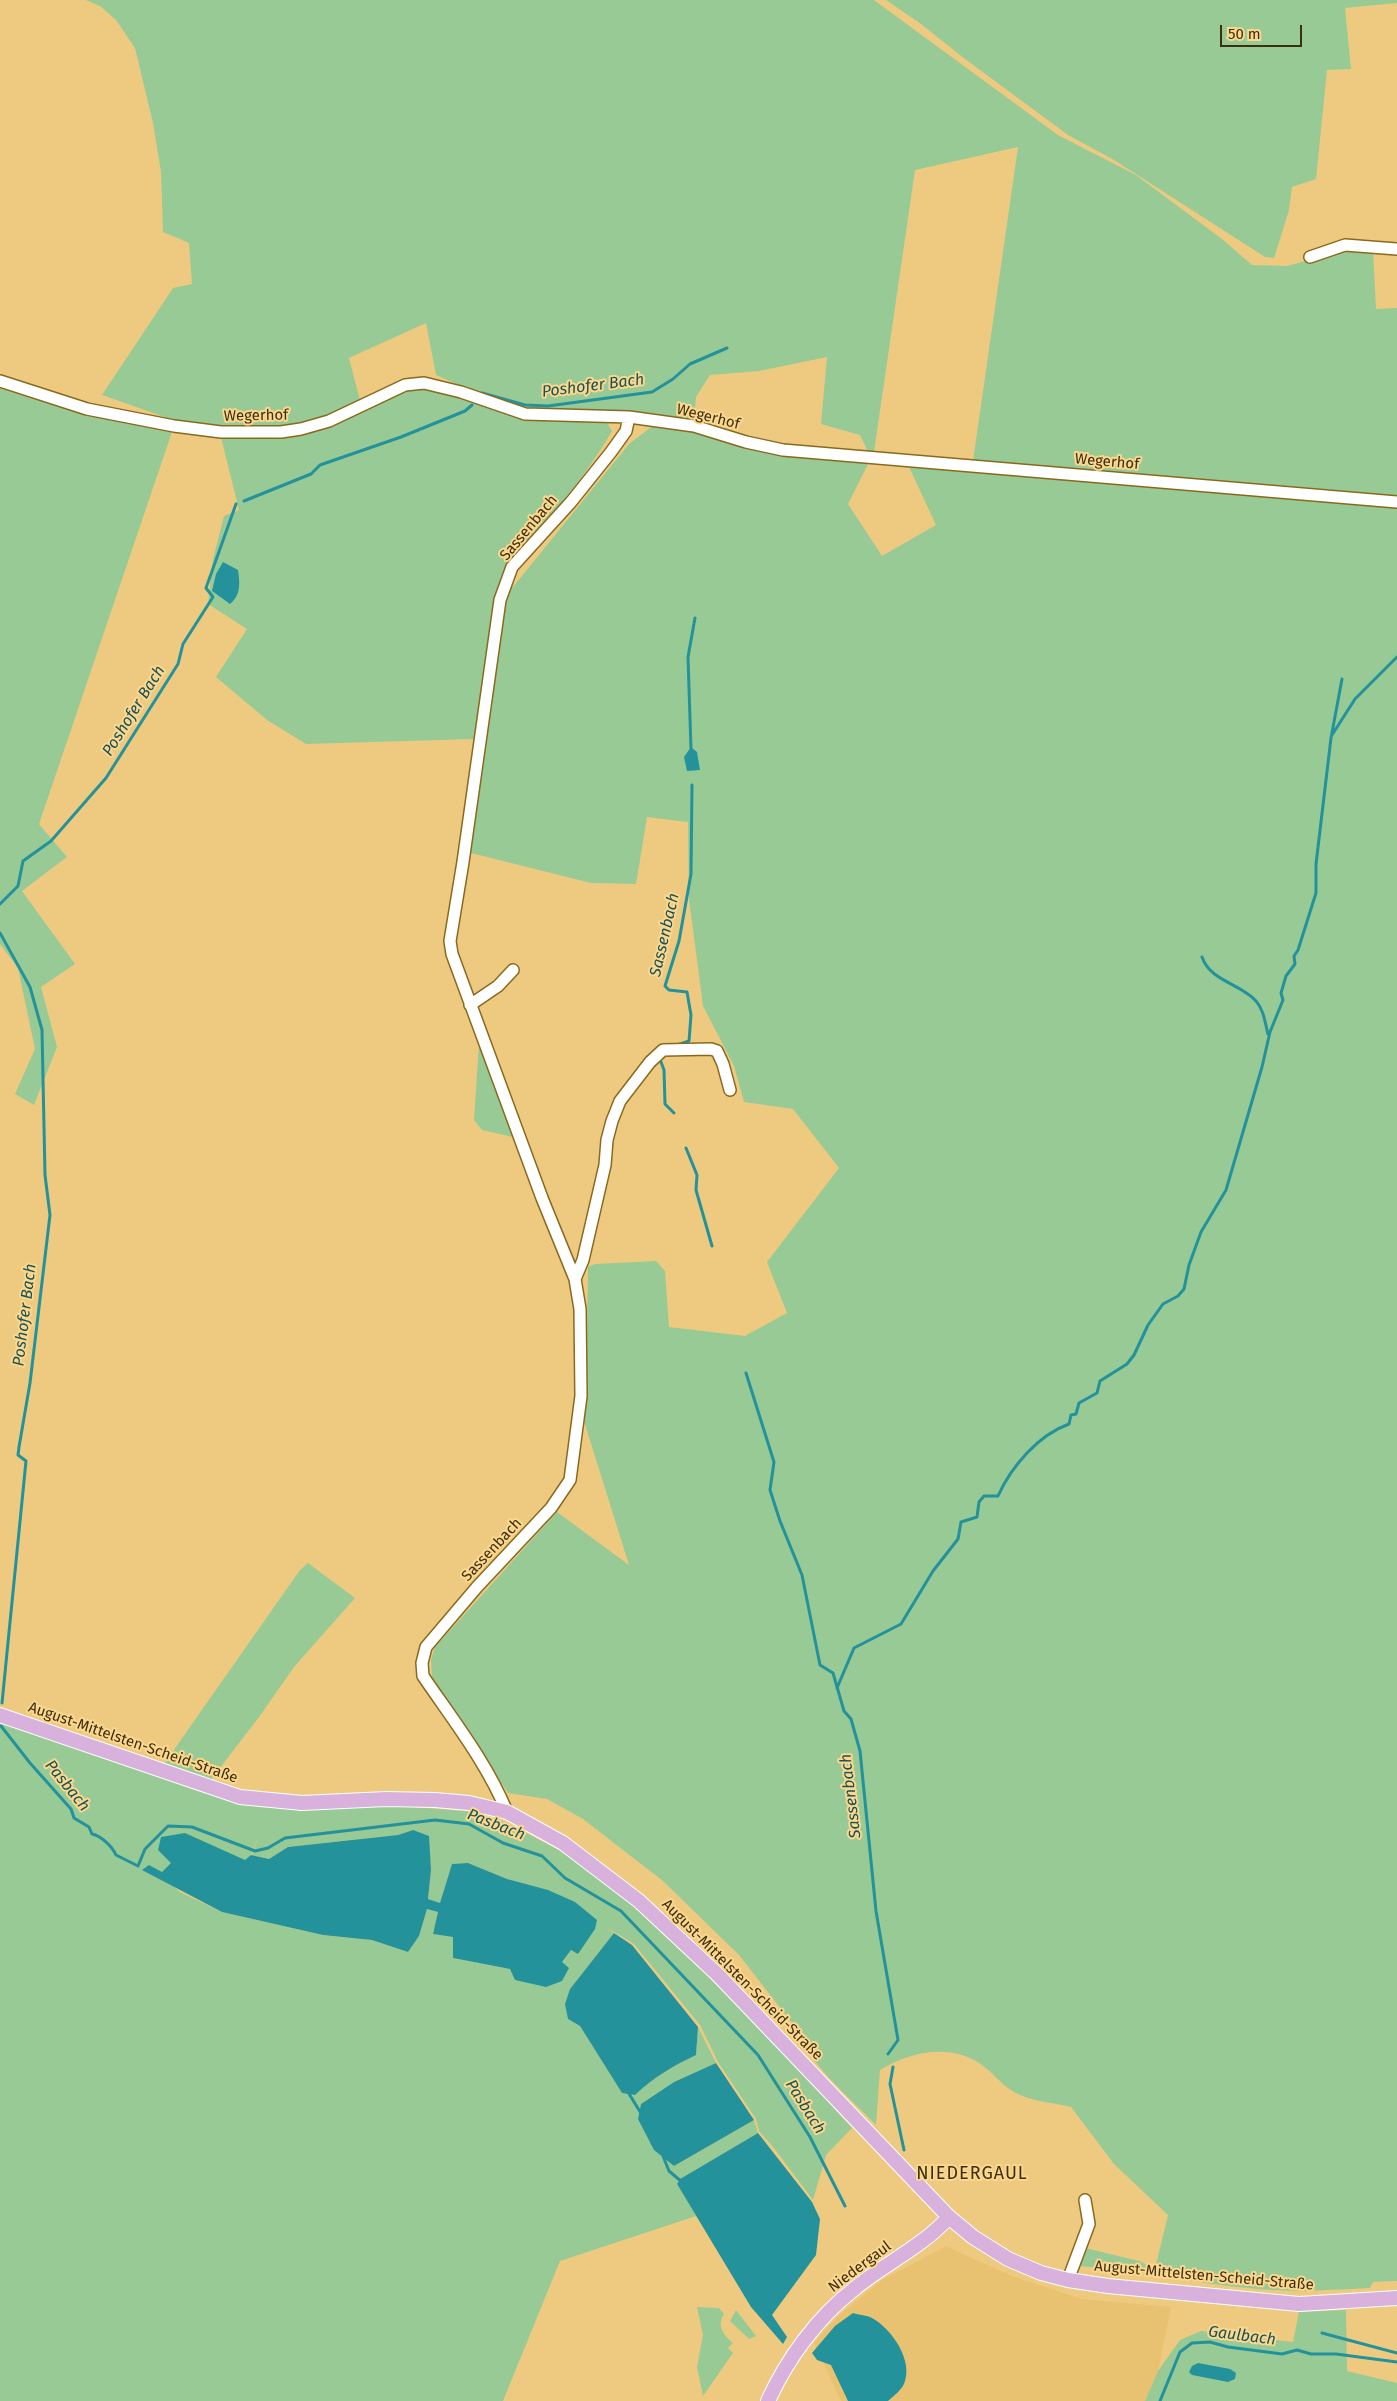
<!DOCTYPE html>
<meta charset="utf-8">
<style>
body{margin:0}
#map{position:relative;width:1397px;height:2401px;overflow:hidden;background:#eeca81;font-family:"Fira Sans",sans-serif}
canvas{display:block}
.scale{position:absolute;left:1220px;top:25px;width:82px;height:22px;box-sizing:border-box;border:2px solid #3c2e0f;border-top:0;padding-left:6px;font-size:15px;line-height:18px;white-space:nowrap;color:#3c2e0f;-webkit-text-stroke:4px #fbd78e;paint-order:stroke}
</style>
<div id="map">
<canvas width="1397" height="2401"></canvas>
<div class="scale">50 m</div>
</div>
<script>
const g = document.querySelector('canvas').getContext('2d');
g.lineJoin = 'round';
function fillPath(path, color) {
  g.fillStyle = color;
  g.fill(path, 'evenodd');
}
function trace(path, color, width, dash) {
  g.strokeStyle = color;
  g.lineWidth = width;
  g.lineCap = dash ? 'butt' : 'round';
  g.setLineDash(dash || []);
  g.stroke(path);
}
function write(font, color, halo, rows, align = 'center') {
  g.font = font + ' "Fira Sans",sans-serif';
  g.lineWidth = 4;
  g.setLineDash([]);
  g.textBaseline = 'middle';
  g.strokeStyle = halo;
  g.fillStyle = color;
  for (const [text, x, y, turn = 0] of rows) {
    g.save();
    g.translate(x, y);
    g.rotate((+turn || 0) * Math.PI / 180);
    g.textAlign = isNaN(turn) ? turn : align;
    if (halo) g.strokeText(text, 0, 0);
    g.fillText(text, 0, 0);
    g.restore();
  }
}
const built = new Path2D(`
 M946,2246L1012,2276L1082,2299L1171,2307L1158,2371L1145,2401H841L814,2343L836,2318L882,2280Z`);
const green = new Path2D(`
 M86,0H874L1058,135L1136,175L1222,239L1252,265L1287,266L1346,250L1373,251L1376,309L1397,308V498L973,461L1018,147L915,170L874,452H868L860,435L821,424L827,357L759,371L710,375L696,397L694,425L746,442L871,458L848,504L882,556L936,525L909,467L1397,508V2281L1373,2282L1370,2288C1329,2290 1288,2293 1248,2288C1190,2283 1134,2268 1077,2266L1085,2248L1139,2261L1155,2269L1168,2215L1114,2164L1071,2107C1052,2102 1031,2102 1014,2092C1001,2085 992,2071 979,2063C950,2043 908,2052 880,2070L876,2125C846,2094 808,2063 792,2023L739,1955L663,1881L583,1819L547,1799L508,1793L432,1677L431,1660L435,1647L557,1512L629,1565L583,1418L586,1398L588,1267L595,1264L656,1261L665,1271L669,1327L745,1336L787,1313L767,1262L839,1168L793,1109L744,1102L734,1066L703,1006L689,899L688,822L647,817L636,884L591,883L467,852L503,602L508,593L629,444L655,424L694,426L667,416L536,409L519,406L491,399L436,375L426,323L349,358L361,404L329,417L295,426L235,429L176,421L102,395L173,288L192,284L189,243L163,232L161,172L153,123L135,48L116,20L100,6Z
 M886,0H1397V3L1345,8L1351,69L1327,70L1316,179L1292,187L1289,210L1274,258L1265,257L1114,160L1068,135L965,59L921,24Z
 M0,386L173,429L39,824L67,857L22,891L75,964L41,987L57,1047L34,1105L15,1094L35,1049L18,968L0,944Z
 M426,386L514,415L605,419L612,431C597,457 578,483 559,506C533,538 508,558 495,599L475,739L306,744L267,720L216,677L247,629L208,604L213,559L224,516L239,510L221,437L282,436L404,389Z
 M479,1043L513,1137L482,1130L474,1120Z
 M308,1563L355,1598L294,1667L259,1717L210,1781L164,1764L300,1570Z
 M0,1722L208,1794L239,1802L386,1805L465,1811L505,1822L559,1850L638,1906L776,2045L852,2128L826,2155L813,2200L774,2148L759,2131L756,2119L718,2062L700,2025L634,1944L606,1927L614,1933L570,1989L568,2019L580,2026L622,2093L635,2095C654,2077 673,2066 696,2055L698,2027L716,2063L674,2082L641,2104L638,2119L674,2166L754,2120L758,2133L680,2179L677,2184L696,2216L560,2261L503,2401H0ZM413,1830L430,1858L431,1870L428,1899L440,1904L452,1864L468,1863L507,1879L578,1953L571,1950L562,1962L510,1969L453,1958V1937L433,1934L438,1912L427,1909L419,1936L408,1952L372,1940L323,1935L222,1912L180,1892L150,1865L162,1873L172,1863L185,1833L245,1861L251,1855L259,1835L252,1855L269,1859L288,1847L398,1835Z
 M697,2307L719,2308L724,2314C716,2326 724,2335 733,2343L728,2348L733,2353L703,2396L697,2367L703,2335Z
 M736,2310L756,2336L749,2339L730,2321Z
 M1346,2310L1347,2371L1397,2383V2401H1145L1158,2371L1180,2340L1201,2331L1293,2342L1299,2312Z`);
const water = new Path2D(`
 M223,562L238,570C240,583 241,595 230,604L212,591L216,574Z
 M691,747L697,752L700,770L687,771L684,757Z
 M413,1830L429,1836L431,1870L428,1899L440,1903L452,1864L468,1863L507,1879L548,1890L575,1902L597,1920L595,1929L578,1954L571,1950L562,1962L569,1968L562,1981L546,1987L515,1980L510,1969L453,1958V1937L433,1934L438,1912L427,1909L419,1936L408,1952L372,1940L323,1935L222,1912L142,1870L149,1865L162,1872L171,1863L158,1850L161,1837L185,1833L245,1860L251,1855L269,1859L288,1847L398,1835Z
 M614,1933L632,1945L698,2027L696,2055C673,2066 654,2077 635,2095L622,2093L580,2026L568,2019L565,2004L570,1989Z
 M716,2063L754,2120L674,2166L654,2150L638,2119L641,2104L674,2082Z
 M758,2133L812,2202L820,2219L816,2255L772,2315L787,2337L783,2344L751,2307L677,2184L680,2179Z
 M853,2313C859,2315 867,2315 872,2318C892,2329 914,2361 904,2384C901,2390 894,2396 888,2401H848L831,2365L817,2360L812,2353L835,2326Z
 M1198,2363L1230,2369L1236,2373L1235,2379L1228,2382L1192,2375L1189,2372L1192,2366Z`);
const stream = new Path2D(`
 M482,393L525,405L548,406L652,392L673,379L690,364L727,348
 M244,501L311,474L320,465L401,437L465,411L472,405
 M1332,735L1355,699L1397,657
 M691,749L688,657L695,618
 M0,904L18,886L23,861L51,841L106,778L178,664L183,644L213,597L206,588L236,504
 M0,933L30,987L42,1030L45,1175L50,1215L30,1383L19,1447L18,1455L26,1461L2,1703
 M1202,957C1210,981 1241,984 1256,1001C1264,1010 1265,1023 1268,1034
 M677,1045L689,1041L691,1015L687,992L669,990L665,986L679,941L691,874L692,785
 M661,1062L664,1070L665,1104L674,1113
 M686,1148L697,1175L696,1190L712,1246
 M746,1373L774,1462L770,1490L780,1521L802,1575L820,1665L833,1673L844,1711L851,1719L860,1751L876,1911L898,2040L888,2054
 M837,1688L854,1648L901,1624L933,1571L958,1539L961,1522L977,1517L979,1502L984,1496H998C1011,1467 1038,1435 1069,1424L1071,1415L1076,1414L1079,1403L1097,1393L1100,1381L1127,1364L1134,1355L1148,1325L1163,1304L1178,1296L1184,1289L1189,1265L1201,1232L1226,1190L1262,1067L1270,1032L1283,1000L1281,993L1286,976L1295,964L1294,956L1298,950L1316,893V864L1331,738L1342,679
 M1,1726L30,1763L71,1809L74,1818L89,1827L92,1834C101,1836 112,1846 116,1855L138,1866L145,1849L168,1826L192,1827L255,1851L268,1848L285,1838L435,1820L469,1824L503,1843L542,1856L565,1878L621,1911L758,2055L810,2137L845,2206
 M893,2067L890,2084L904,2150
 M628,2092L642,2115
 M663,2156L669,2171L682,2182
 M1322,2333L1397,2353
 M1160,2401L1180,2352L1192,2343L1210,2342L1228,2347L1282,2354L1297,2350L1311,2354H1336L1397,2362`);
const minor = new Path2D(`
 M1310,257L1345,245L1397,249
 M0,381L87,409L174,426L221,432H281L301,429L329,421L405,385L424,383L461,392L525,414L629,417L694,426L746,442L783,450L1397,502
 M470,1005L498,986L513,970
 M575,1279L583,1260L605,1165L607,1140L612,1121L620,1101L650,1062L663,1050L711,1049L717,1051L723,1064L730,1090
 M507,1812C487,1763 453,1720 423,1676L422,1663L426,1647L477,1587L551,1508L570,1480L581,1396L580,1309L575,1279L542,1198L452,954L450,941L463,862L500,600L512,567L571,502L611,452L626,431L629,417
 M1068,2280L1089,2224L1085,2200`);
const major = new Path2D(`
 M0,1715L240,1797L302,1803L386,1799L435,1800L469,1803L507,1812L563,1843L639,1901L718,1975L949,2217L973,2237L1008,2259L1041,2273L1068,2280L1108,2286L1299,2304L1397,2298
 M768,2401C787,2359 817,2318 854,2289C884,2264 922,2247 949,2217`);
const streetNames = [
 ["Wegerhof",256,416,-1],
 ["Wegerhof",708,417,14],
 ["Wegerhof",1107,462,5],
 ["Sassenbach",529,528,-50],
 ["Sassenbach",492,1550,-47],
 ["August-Mittelsten-Scheid-Straße",133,1743,19],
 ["August-Mittelsten-Scheid-Straße",742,1980,45],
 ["Niedergaul",860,2267,-37],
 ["August-Mittelsten-Scheid-Straße",1204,2276,5]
];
const waterNames = [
 ["Poshofer Bach",593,386,-7],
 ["Poshofer Bach",134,711,-58],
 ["Sassenbach",665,935,-77],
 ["Poshofer Bach",25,1315,-83],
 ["Pasbach",67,1786,51],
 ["Sassenbach",851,1796,-97],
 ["Pasbach",496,1825,21],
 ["Pasbach",805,2107,58],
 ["Gaulbach",1242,2336,7]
];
const quarterNames = [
 ["NIEDERGAUL",972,2174]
];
fillPath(built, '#e9c271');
fillPath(green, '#98ca96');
fillPath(water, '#23929b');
trace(stream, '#23929b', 3);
trace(minor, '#8a691c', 14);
trace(major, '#fff', 16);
trace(minor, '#fff', 11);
trace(major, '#d8b2dc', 14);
write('15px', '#3c2e0f', '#fbd78e', streetNames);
write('italic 16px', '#165157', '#fbd78e', waterNames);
g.letterSpacing = '1px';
write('18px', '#3c2e0f', '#fbd78e', quarterNames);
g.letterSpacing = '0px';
</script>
